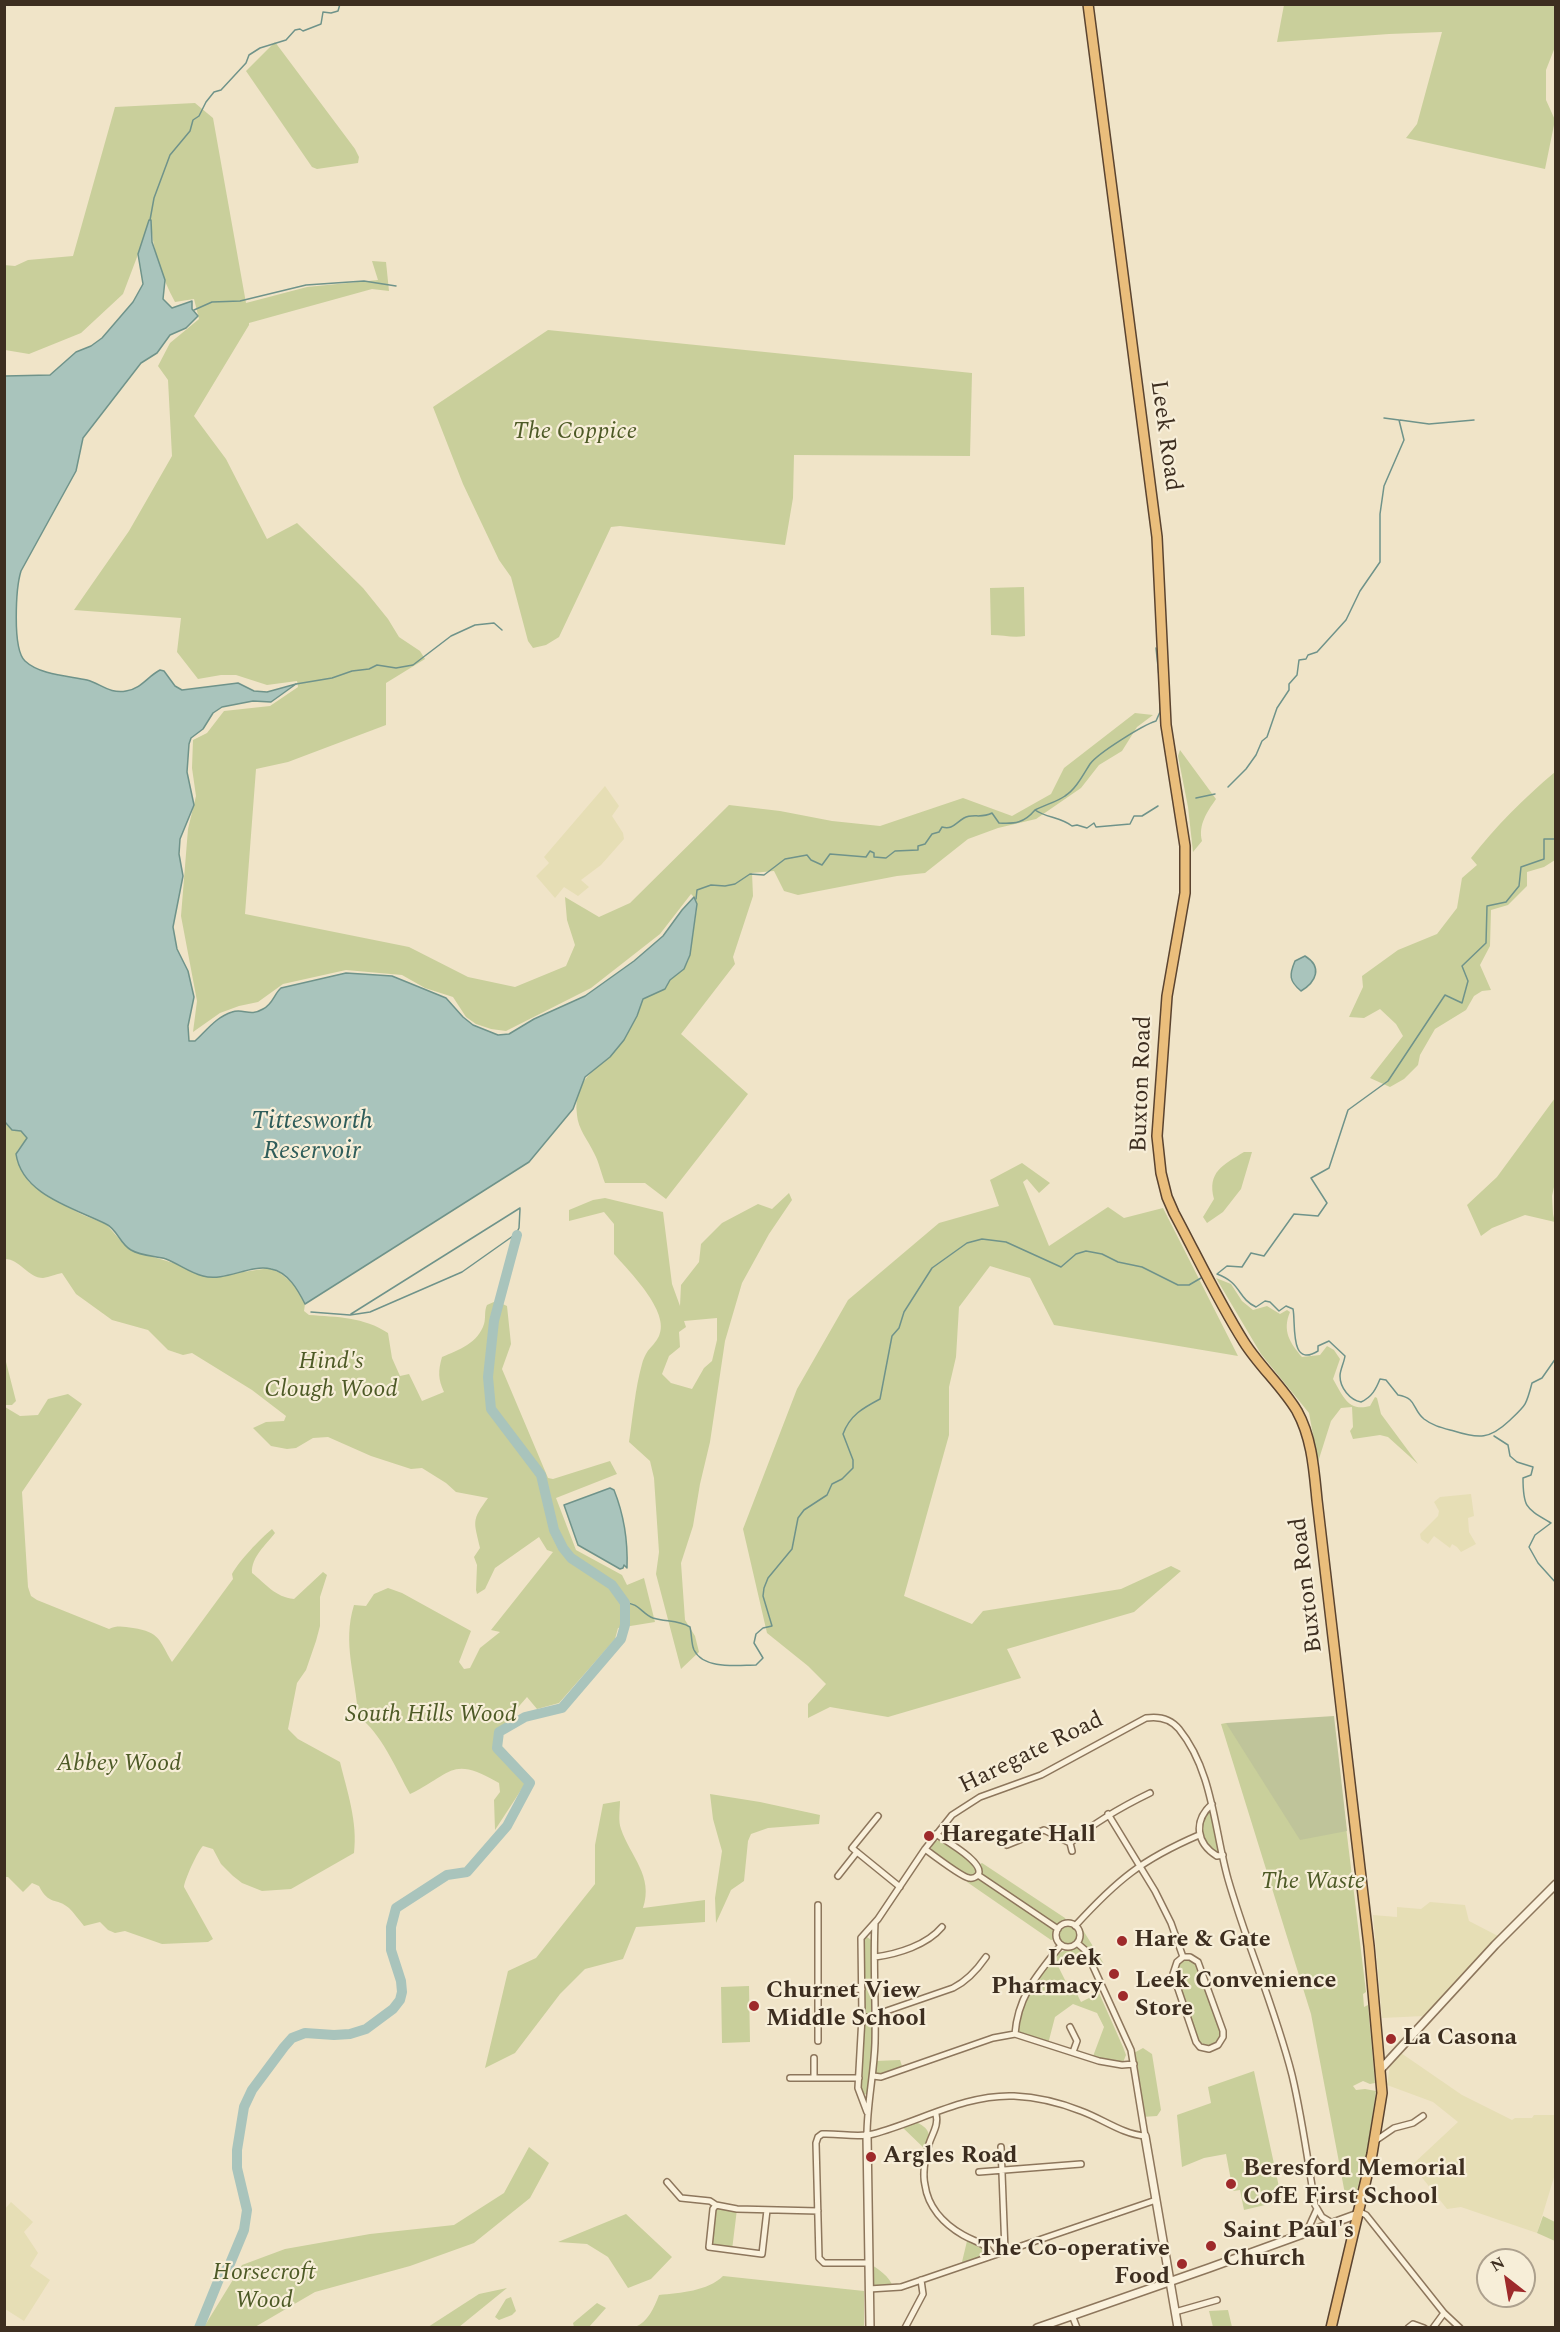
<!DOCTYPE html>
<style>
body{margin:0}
#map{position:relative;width:1560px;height:2332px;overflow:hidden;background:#f0e4c8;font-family:Spectral,serif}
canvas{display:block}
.frame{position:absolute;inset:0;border:6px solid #3d2e20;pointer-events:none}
.north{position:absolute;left:1476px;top:2248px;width:60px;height:60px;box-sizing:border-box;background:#f7eed8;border:2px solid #ada18e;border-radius:50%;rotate:329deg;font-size:16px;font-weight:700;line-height:24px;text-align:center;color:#3d2e20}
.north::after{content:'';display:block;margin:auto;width:21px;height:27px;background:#9e2a2b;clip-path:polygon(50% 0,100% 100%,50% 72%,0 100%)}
</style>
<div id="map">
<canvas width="1560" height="2332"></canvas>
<div class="frame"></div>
<div class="north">N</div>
</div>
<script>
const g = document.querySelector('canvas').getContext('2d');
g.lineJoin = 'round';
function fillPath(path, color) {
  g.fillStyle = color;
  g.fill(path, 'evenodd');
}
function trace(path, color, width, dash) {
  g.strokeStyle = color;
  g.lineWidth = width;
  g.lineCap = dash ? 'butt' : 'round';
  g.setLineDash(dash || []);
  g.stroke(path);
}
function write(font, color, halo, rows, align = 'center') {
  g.font = font + ' Spectral,serif';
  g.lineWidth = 4.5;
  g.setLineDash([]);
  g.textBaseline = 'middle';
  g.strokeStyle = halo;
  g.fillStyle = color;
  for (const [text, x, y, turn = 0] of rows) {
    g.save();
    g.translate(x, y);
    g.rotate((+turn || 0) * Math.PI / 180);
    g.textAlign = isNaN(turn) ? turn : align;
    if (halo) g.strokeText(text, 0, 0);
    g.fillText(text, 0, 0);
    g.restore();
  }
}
const farmland = new Path2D(`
 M605,786L619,806L612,816L623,833L624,839L601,865L581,880L589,887L578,896L564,887L555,898L536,876L549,863L544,857Z
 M1471,1494L1474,1516L1468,1518L1469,1532L1476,1544L1461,1552L1457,1547L1452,1544L1450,1548L1434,1536L1428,1544L1421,1539L1420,1534L1438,1516L1439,1511L1434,1502L1440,1497Z
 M1430,1902L1465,1905L1469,1921L1498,1936L1424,2016L1382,2018L1373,1915L1397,1917V1907L1421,1909Z
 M1401,2053L1462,2095L1512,2120L1515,2118H1532L1534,2115H1555V2174L1537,2233L1461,2207L1447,2209L1412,2165L1458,2122L1433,2102L1387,2085L1390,2065Z
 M11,2202L33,2222L24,2232L38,2253L30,2266L50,2280L24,2321L5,2309V2209Z`);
const green = new Path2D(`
 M1284,5H1555V47L1546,70V100L1555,120L1545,169L1406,138L1417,124L1442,32L1389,34L1277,42Z
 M275,42L355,149L359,157L358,163L317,169L312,167L246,71Z
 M195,103L213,118L246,303L307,287L378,280L372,261L386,262L389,291L372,289L249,323V325L194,416L226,459L267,539L297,523L363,588L388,619L399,637L420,651L425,659L386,683V725L288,762L256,769L245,914L409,947L468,977L515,987L566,966L575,945L567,920L565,897L599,917L630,903L729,805L780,811L832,821L880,826L963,798L1012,816L1051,794L1064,768L1135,713L1153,715L1137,727L1122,751L1099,765L1081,788L1036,819L998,828L968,839L925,873L897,876L798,895L784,891L774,871L752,873L753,896L733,957L735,964L681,1034L748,1094L666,1199L645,1183H605C601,1173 599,1162 594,1153C588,1140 578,1129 577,1115C572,1074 604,1068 623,1040C633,1027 636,1013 643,999L665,989L670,980L684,969L689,959L697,908L696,899L691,894L660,934L591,988L506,1031L491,1029L476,1024L466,1017L453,997L425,988L402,975L346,970L283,984L258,1002L239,1006L220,1013L193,1032L197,1001L181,916L188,829L196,796L192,768L193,740L207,733L224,711L270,706L298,687L297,681L267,685L236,675H221L198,679L177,652L181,618L74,610L129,531L172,456L168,380L158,366L170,343L199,319L194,299L175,302C162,278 152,249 151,221H149L145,236L123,294L81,333L29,354L5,350L4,265L15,266L28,260L73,256L115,107Z
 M548,330L972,373L970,456L794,455L793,498L785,545L620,526L611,527L559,637L546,645L533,648L528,641L511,577L499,560L463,484L433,407Z
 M1024,587L1025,636C1013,638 1003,635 991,635L990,588Z
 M1180,750L1216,799C1207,812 1198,825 1202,841L1193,852L1188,807L1178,756Z
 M1555,772V860L1544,867L1527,872V886L1508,905L1491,910L1490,946L1480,965L1491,990L1482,991L1474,996L1466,1010L1435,1029L1420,1055L1418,1065L1404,1079L1390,1087L1370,1078L1403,1036L1396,1024L1380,1009L1364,1018L1349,1017L1363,987L1362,976L1398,950L1437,934L1457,908L1462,878L1477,865L1471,858C1496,826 1524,798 1555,772Z
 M1555,1098L1556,1178L1552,1196L1553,1214L1555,1222L1525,1215L1492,1228L1481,1236L1467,1205L1497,1177Z
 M4,1122L12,1130L21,1131L27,1138L17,1151L29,1182L56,1201L83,1215L106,1224L121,1241L147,1255L216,1276L270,1268L280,1273L296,1286L305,1304L304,1311L309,1315C337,1317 364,1317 388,1333L392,1358L400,1376L409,1374L422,1401L444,1392C438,1379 438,1371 442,1357C459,1350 478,1343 484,1324C486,1318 484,1311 487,1305L496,1301L507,1306L511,1344L502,1369L548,1478L553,1479L610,1461L617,1474L556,1498L576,1550L622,1575L627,1585L644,1578L655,1622L618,1628L615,1639L559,1703L537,1709L527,1697L514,1712V1718L498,1729L495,1749L512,1764L509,1766L525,1784L495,1830L494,1800L500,1792L499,1783C451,1755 453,1773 410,1794C395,1767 382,1734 358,1716C356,1676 342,1644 354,1605L366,1606L374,1594L388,1588L402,1593L471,1631L459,1662L464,1669L470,1668L480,1648L500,1632L491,1630L553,1552L547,1550L539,1537L495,1568L485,1589L477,1594L476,1590L477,1565L474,1557L480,1548C474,1521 471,1521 488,1498L456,1492L446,1483L422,1468L411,1469L371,1456L328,1437L313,1438L296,1448L287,1449L271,1446L253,1428L266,1422L284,1421L286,1416L252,1390L192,1353L183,1355L168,1350L148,1330L112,1320L76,1294L62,1273C57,1274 49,1277 43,1278C28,1278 20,1259 5,1259Z
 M1244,1152H1252L1241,1189L1223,1212L1207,1223L1203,1217L1214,1199C1207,1172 1223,1165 1244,1152Z
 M1022,1163L1050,1183L1039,1193L1027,1179L1023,1182L1049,1246L1108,1207L1124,1218L1163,1208L1238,1356L1054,1325L1030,1278L990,1266L959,1307L956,1357L949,1387V1435L904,1596L972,1624L983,1611L1121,1589L1171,1566L1181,1571L1134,1612L1007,1649L1021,1678L888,1717L830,1707L808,1718V1704L826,1684L808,1666L767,1633L743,1529L797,1389L848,1300L939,1223L999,1206L990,1180Z
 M789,1193L792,1200L769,1234L742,1283L725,1341L710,1442L700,1484L693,1526L681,1563L685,1620L695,1636L699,1652L681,1669L656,1574L659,1552L654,1478L650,1461L629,1442C633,1416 635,1389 642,1364C647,1347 653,1348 659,1336C671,1312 628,1270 614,1254V1224L604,1212L569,1221V1210L593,1200L605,1198L663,1212L672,1284L680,1306L681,1285L699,1262L701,1244L722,1223L758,1204L772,1209ZM717,1318V1340L712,1361L704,1368L692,1389L671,1383L662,1374L669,1356L680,1347L679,1332L686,1327L684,1321Z
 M1216,1278L1231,1284L1242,1301L1253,1310L1267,1306L1280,1314L1287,1310L1290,1312C1282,1331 1290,1343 1302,1357L1320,1355L1327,1346L1334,1350L1340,1359L1333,1379C1343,1396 1348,1412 1370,1406L1375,1397L1377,1398L1381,1414L1418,1464L1388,1437L1380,1435L1353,1439L1350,1431L1353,1427L1352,1407L1341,1408L1331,1421L1318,1462L1309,1413L1261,1354Z
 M5,1358L16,1401L12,1405H5Z
 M68,1394L82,1404L22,1492L28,1587L31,1596L37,1600L109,1629C118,1625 124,1627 133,1628C160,1632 159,1640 172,1662L233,1579L232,1574C240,1560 259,1540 272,1529L275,1533C266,1545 251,1557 252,1573C266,1584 275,1597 294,1599L323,1572L327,1575L320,1597V1626L316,1641L306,1670L297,1683L288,1729L298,1739L340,1762C347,1791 358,1822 354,1853L291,1889L262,1891L242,1883L233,1876L221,1864L213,1849L203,1846C198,1850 184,1881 184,1887L213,1939L208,1942L162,1944L125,1931L115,1933L108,1930L100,1922L84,1926C79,1920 74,1913 69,1908C56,1897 49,1906 39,1886L32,1883L23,1892L8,1877H5V1407L20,1416L38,1415L48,1399Z
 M1226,1723L1339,1769L1366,1992L1363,1994L1364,2007L1368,2005L1375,2083L1370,2084L1363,2081L1353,2086L1356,2090L1365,2089L1376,2091L1367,2152L1355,2197L1345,2194L1311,2014L1221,1724Z
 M710,1794L760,1802L820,1815L819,1824L768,1828L751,1834L748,1841L744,1881L731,1890L716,1923L715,1898L722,1851L713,1819Z
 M620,1801C620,1810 618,1821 621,1829C630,1856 654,1876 643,1908L705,1900V1922L636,1927L623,1959L585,1969L560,1994L515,2053L485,2068L508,1971L536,1958L595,1884V1845L603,1804Z
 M1212,1804L1223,1855L1209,1851L1199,1829Z
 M939,1840L974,1862L977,1866L976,1873L971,1876L964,1874L931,1851L932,1843Z
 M982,1863L1065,1918L1068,1924L1075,1926L1079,1932L1081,1927L1104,1964L1094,1968L1091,1962L1085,1963L1072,1954L1056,1962L1066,1982L1070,1980L1081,2002L1099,1993L1123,2047L1126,2055L1122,2065L1092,2059L1104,2027L1097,2013L1073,2004L1055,2017L1048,2044L1015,2034L1020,2006L1056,1951L1059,1953L1066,1950L1067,1947L1061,1945L1057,1939L1051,1940L967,1882L969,1878L978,1875V1865Z
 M867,1937L874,1942L875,2061L900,2060L903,2069L873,2077L868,2095L860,2093L863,1940Z
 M1189,1959L1198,1964L1221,2031L1219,2042L1209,2047L1198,2041L1175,1973C1177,1965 1179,1959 1189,1959Z
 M749,1986L750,2042L722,2043L721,1987Z
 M1143,2048L1152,2054L1161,2110L1157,2116L1142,2117L1132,2054Z
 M1254,2071L1282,2201L1244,2210L1240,2190L1233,2191L1226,2154L1204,2158L1182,2167L1177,2115L1211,2103L1208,2087Z
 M914,2121C930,2128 932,2135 927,2151L900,2125Z
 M529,2147L549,2163L530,2198L474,2243L410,2266L315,2292L255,2327H204L242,2265L285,2249L370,2234L454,2225L504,2193Z
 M716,2205L737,2209L732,2250L709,2247Z
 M626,2214L672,2257L651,2279L628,2288L608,2257L587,2244L558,2242Z
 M1543,2216L1555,2222V2241L1537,2233Z
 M968,2237L981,2242L992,2255L961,2266Z
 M868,2263C878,2268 890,2277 893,2287L869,2289Z
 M723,2276L864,2291V2327H635C648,2322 654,2308 659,2295C680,2293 708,2291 723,2276Z
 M507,2288L459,2327H428L479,2294Z
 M511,2297L516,2311L512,2315L499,2320L495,2317L506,2299Z
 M597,2303L606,2308L589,2327H574L573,2323Z
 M1228,2310L1232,2327H1213L1209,2311Z`);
const cemetery = new Path2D(`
 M1334,1716L1347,1831L1300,1840L1226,1723Z`);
const water = new Path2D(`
 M149,220H151L152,242L165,280L163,299L172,308L192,301V309L198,316L186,328L170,335L157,353L141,363L83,438L76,471L21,571C16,587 12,649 25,661C40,675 68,676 87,680C101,684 110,694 126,691C141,689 148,676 160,670L164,671L175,686L182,690L238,683L254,691L267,692L296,684L271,702L253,701L222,707L213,713L203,729L191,738L189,744L187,772L194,805L180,839L179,854L183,876L173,927L177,949L188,971L194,997L188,1026L189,1041H195C206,1031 216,1017 232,1012C243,1008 250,1017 263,1009C273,1004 274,994 281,988L346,973L392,976L446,998L463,1017L473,1025L498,1035L509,1034L534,1019L585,996L634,961L663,936L682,910L694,897L697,904L690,955L684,969L670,980L665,989L643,999L637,1016L624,1040L610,1057L585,1077L573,1109L529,1162L305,1304C298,1290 288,1272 271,1269C250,1264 225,1282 203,1276C190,1273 179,1264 166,1259C155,1256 141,1256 131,1250C120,1244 117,1229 106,1224C74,1208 22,1195 16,1154L27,1138L21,1131L12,1130L5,1122V376L50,375L76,352L91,346L102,338L133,302L143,284L138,254Z
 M1305,956C1323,967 1316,982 1301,991C1289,981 1289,975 1295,961Z
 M610,1488L614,1490C624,1515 628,1540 627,1568L624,1565L623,1568L620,1569L578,1545L564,1505Z`);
const stream = new Path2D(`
 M150,220L154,198L170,155L190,131L193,120L199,116L206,102L214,92L221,90L246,63L249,55L260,48L286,40L295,30L300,29L303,31L321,24L323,12L331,13L338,11L340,4
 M194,310L212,302L240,301L306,285L364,281L396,286
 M1400,420L1429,424L1474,420
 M1156,648L1160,686
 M296,684L332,678L352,671L369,669L377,665L396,668L413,665L451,636L475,625L494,623L502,630
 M1228,787L1246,769L1256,755L1262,741L1267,737L1277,708L1289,690V684L1297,675L1299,660L1306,659L1308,655L1317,652L1346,620L1360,591L1380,562V514L1384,486L1404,440L1399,420L1384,418
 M1196,798L1215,794
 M1158,806L1142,816H1134L1130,824L1096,827L1094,823L1087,828L1077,825L1072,826C1060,817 1047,818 1035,810C1044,805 1057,802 1065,796C1076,789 1083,775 1090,764C1098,753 1143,725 1156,721L1160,712V694
 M696,899L697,890L711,885L725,886L735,884L750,874L764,875L785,859L807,855L811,860L822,865L830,854L866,857L870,851L874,853V857L886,858L895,851L918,850V846L925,844L932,834L939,832L942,827C953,830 955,823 964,818C973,813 981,819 992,813L999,823C1015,824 1024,823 1035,810
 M517,1232L519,1228L520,1209
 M1217,1274L1227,1266L1242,1267L1251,1253L1264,1256L1294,1214L1318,1216L1327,1203L1311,1178L1329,1168L1348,1110L1388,1081L1445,995L1462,1003L1468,981L1462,966L1486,943L1487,906L1506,902L1519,886L1521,867L1544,859V839H1556
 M1217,1274C1242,1283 1237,1298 1256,1307L1265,1301L1270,1302L1279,1311L1286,1306L1293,1309C1296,1322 1289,1369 1318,1351V1346L1329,1341L1345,1356C1344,1363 1340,1370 1340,1376C1340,1388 1350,1400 1361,1402C1372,1397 1376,1389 1380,1379L1386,1380L1398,1395C1417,1398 1412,1409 1424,1419C1433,1426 1443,1428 1454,1431C1479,1439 1490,1439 1509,1421C1526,1405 1526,1406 1532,1383L1542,1378L1556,1358
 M311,1312L350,1315L370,1312L462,1272L513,1236
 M351,1314L520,1208
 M1494,1436L1508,1445L1510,1456L1517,1462L1533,1467L1531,1475L1523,1478C1523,1508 1526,1508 1551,1523L1535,1535L1529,1547L1538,1563L1556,1583
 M625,1603C639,1603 642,1614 653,1618C666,1622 678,1620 690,1627C692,1635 691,1643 694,1650C704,1670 738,1665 756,1665L763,1658L754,1643L756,1634L763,1628L772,1626L763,1596L764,1588L768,1578L792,1549L798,1518L804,1510L827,1495L832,1484L842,1479L853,1468V1460L843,1434C850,1415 863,1408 880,1399L892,1336L899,1328L904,1312L932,1268L967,1243L982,1239L1006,1242L1061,1267L1076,1254L1086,1251L1102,1254L1118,1262L1142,1267L1178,1285H1189L1201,1278`);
const river = new Path2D(`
 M199,2328L219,2279L229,2266L244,2230L247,2210L237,2168V2150L244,2107L252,2090L284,2047L292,2038L305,2033L334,2035L350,2034L366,2029L393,2009L400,2000L402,1992L401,1981L391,1950V1927L396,1908L447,1875L467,1872L507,1826L530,1783L497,1748L499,1732L525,1717L562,1708L621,1639L625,1625V1603L612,1585L571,1558L563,1548L554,1530L541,1475L491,1409L488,1377L494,1321L517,1235`);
const minor = new Path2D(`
 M1212,1804C1193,1821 1196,1843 1217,1856L1223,1855
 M1108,1814L1155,1891L1171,1923L1183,1957
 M878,1816L852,1848L900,1887
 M1007,1845L1044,1830L1070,1843
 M925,1849C933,1855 962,1877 969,1878C972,1879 976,1877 978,1875C986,1863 944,1840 936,1834
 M1072,1851L1070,1843C1095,1822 1121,1807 1150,1793
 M978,1875L1058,1929
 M838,1876L857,1852
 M1056 1935a12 12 0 1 1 24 0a12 12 0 1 1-24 0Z
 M1075,1926C1117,1880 1141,1860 1199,1835
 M875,1957C898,1954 927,1945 942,1927
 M1183,1957H1190L1198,1962L1223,2031V2037L1218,2045L1209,2049L1200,2047L1196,2042L1173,1974L1177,1962Z
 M818,1991L862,1989
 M862,2017H869L953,1988C967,1981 977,1970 986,1957
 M1070,2027L1077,2041L1073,2052
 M1015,2034C1018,1995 1038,1974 1061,1945
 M818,2041V1905
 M873,2076L881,2077L993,2038L1015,2034L1099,2061L1122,2065L1134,2064
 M790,2078H859
 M814,2078V2058
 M867,2112L858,2088L862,2017L861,1938L878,1919L925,1849L952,1815L980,1797L1041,1775L1146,1718C1159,1716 1170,1718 1179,1729C1213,1771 1214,1829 1228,1879C1247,1945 1275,2008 1292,2075C1302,2117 1308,2162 1315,2205L1322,2217L1332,2223
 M936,2114C939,2125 932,2134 929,2144C925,2158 922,2172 925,2185C928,2207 944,2224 963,2235C975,2242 985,2242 992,2255
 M867,2135C867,2104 874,2074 875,2043C876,2003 873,1963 875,1923
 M1375,2141L1394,2128L1413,2123L1423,2116
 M1001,2147L1005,2251
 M979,2172L1081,2164
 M667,2182L681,2198L710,2201L716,2205
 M767,2210L762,2254L709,2247L713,2209L716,2205L737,2209L818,2211
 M1358,2214L1362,2213L1366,2215L1444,2313L1460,2328
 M1307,2231L1317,2209
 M868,2263H824L819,2258L816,2143L818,2137L822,2134C839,2133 857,2138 873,2134C919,2122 965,2094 1014,2096C1035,2097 1061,2103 1081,2111C1103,2119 1122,2134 1145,2136L1131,2050L1091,1962L1085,1950L1077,1943
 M869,2289L901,2287L1156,2200
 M1175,2312L1217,2300
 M1072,2315L1077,2328
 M905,2328L923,2294L921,2280
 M1408,2328L1413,2324L1424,2328
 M1433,2328L1444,2313`);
const tertiary = new Path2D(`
 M1381,2069L1495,1945L1556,1884
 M867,2135L870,2328
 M1145,2136L1178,2328
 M1037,2328L1209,2268L1358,2214`);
const trunk = new Path2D(`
 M1088,4L1157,537L1166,725L1185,846V893L1167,996L1157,1136L1161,1173L1167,1197L1174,1213C1197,1256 1218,1301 1244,1342C1259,1366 1282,1386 1297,1411C1312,1438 1314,1470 1317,1500L1369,1946L1382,2093L1372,2154L1331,2328`);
const markers = [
 [929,1836,6,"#9e2a2b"],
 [1122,1941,6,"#9e2a2b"],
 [1114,1974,6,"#9e2a2b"],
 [1123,1996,6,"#9e2a2b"],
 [754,2006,6,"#9e2a2b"],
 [1391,2039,6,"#9e2a2b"],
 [871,2157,6,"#9e2a2b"],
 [1231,2184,6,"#9e2a2b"],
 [1211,2246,6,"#9e2a2b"],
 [1182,2264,6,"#9e2a2b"]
];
const parkNames = [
 ["The Coppice",575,433],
 ["Hind's",331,1363],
 ["Clough Wood",331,1391],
 ["South Hills Wood",431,1716],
 ["Abbey Wood",119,1765],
 ["The Waste",1313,1883],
 ["Horsecroft",264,2274],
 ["Wood",264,2302]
];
const streetNames = [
 ["Leek Road",1164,436,82],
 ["Buxton Road",1143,1084,-88],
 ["Buxton Road",1308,1585,-97],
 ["Haregate Road",1032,1754,-26]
];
const poiNames = [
 ["Haregate Hall",941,1836],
 ["Hare & Gate",1134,1941],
 ["Leek",1102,1960,"right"],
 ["Pharmacy",1102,1988,"right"],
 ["Leek Convenience",1135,1982],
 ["Store",1135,2010],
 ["Churnet View",766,1992],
 ["Middle School",766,2020],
 ["La Casona",1403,2039],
 ["Argles Road",883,2157],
 ["Beresford Memorial",1243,2170],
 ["CofE First School",1243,2198],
 ["Saint Paul's",1223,2232],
 ["Church",1223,2260],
 ["The Co-operative",1170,2250,"right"],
 ["Food",1170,2278,"right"]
];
const waterNames = [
 ["Tittesworth",312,1123],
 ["Reservoir",312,1153]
];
fillPath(farmland, '#e6deb5');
fillPath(green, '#c9cf9b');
fillPath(cemetery, '#bfc49a');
fillPath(water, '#a9c4bc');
trace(water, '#6f938a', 1.5);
trace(stream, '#6f938a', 1.5);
trace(river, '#a9c4bc', 10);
trace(minor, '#8d765c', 8);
trace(tertiary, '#8d765c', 10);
trace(trunk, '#5b4430', 12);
trace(minor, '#faf1dc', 5);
trace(tertiary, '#faf1dc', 7);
trace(trunk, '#eabe7c', 9);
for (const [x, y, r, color] of markers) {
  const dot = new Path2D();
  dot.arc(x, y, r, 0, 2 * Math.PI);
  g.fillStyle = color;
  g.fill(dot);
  trace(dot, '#f7eed8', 2);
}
write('italic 24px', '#4d5a26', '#f7eed8', parkNames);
write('24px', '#3d2e20', '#f7eed8', streetNames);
write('bold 24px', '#3d2e20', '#f7eed8', poiNames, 'left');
write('italic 26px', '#2f5d5a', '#f7eed8', waterNames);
</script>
